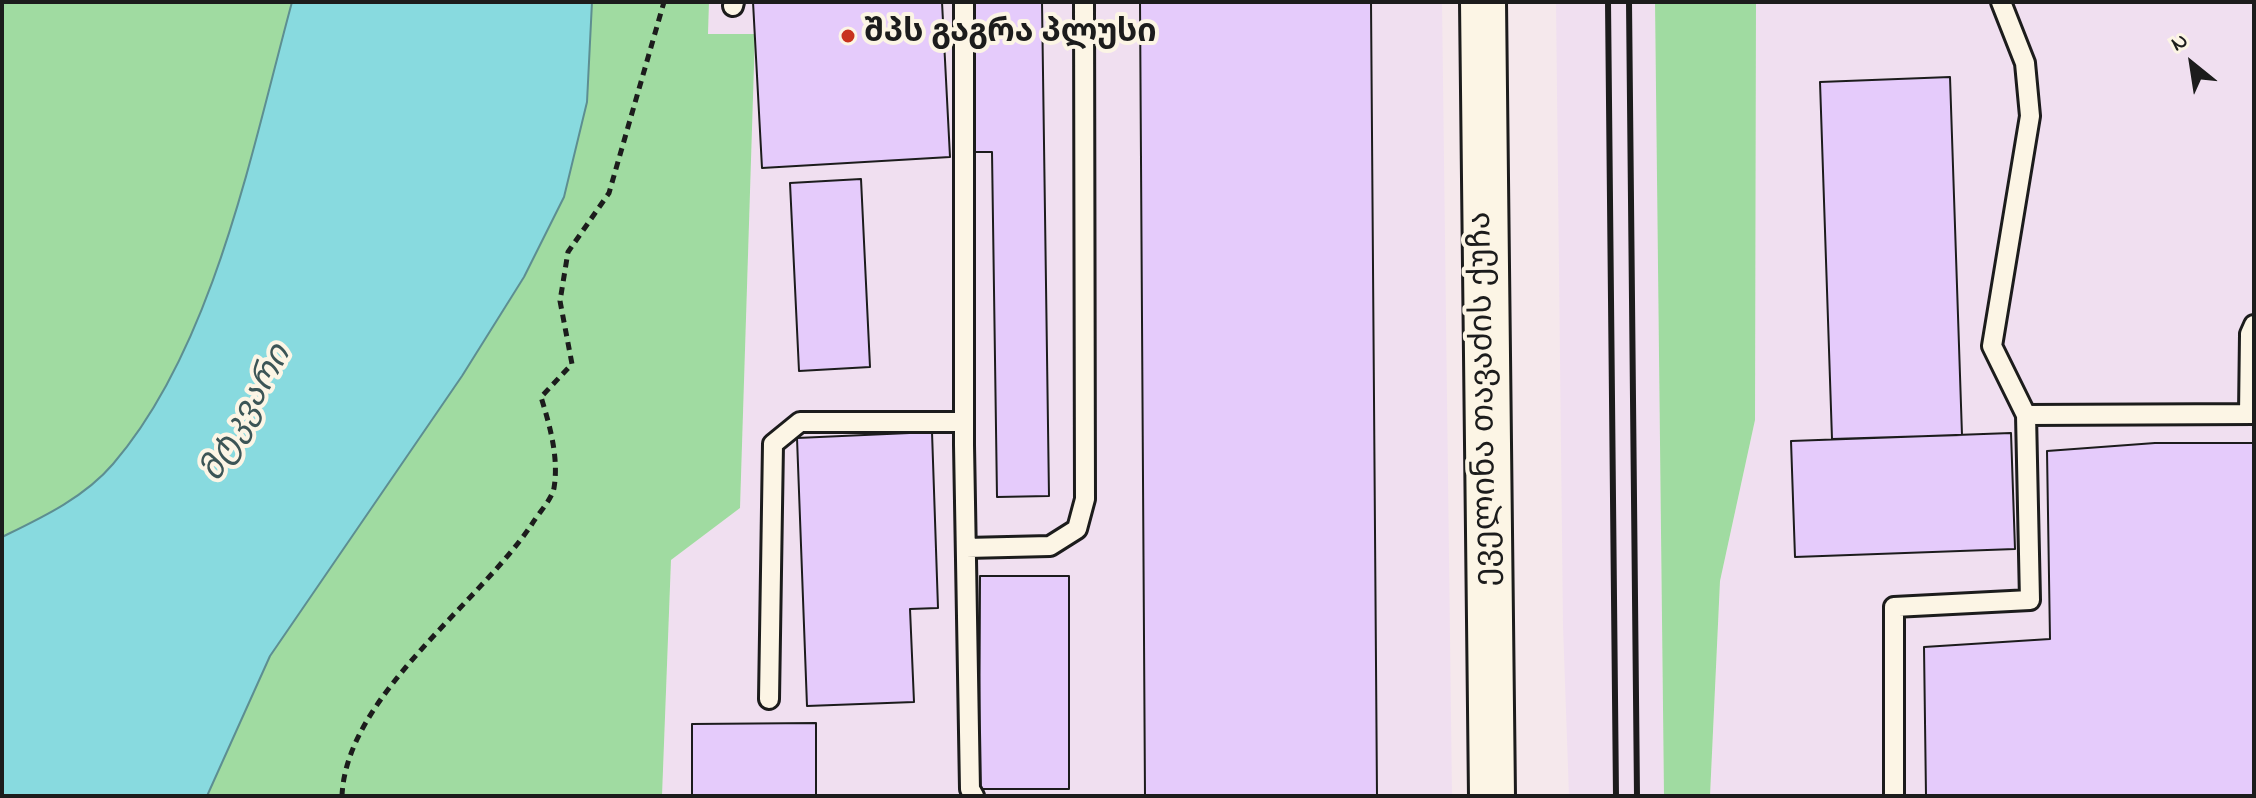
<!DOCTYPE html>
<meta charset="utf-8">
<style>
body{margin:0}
#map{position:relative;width:2256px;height:798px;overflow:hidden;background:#f5e8ec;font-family:"Indie Flower",sans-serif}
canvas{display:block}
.frame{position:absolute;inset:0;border:4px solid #1c1c1c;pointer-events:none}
.north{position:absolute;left:2152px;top:24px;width:80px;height:80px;-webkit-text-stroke:6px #fcf5e5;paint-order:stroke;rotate:330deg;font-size:22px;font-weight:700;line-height:32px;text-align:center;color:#1c1c1c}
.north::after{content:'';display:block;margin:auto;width:28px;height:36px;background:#1c1c1c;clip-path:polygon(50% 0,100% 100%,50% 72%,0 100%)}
</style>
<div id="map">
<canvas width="2256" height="798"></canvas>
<div class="frame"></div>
<div class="north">N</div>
</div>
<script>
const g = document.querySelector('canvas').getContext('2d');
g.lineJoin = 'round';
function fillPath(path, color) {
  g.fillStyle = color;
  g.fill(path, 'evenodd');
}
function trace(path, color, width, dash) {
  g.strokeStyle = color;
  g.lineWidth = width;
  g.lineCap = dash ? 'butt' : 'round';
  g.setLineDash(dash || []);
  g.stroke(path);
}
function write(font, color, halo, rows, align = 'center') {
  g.font = font + ' "Indie Flower","Noto Sans Georgian",sans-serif';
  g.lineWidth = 8;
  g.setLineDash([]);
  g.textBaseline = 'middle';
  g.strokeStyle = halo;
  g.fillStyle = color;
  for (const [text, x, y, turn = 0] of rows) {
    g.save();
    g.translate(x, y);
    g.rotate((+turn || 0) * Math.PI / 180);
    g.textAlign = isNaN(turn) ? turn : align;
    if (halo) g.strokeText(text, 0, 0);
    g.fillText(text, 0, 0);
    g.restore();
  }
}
const built = new Path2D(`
 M709,2H1442L1452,796H662L671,560L740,508L755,35L708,34Z
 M1556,2H1655L1664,796H1569L1563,626Z
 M1756,2H2254V796H1710L1720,581L1755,420Z`);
const green = new Path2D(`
 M2,2H292C252,149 214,347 113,464C84,498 41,518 2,537Z
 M592,2H709L708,34H755L740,508L671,560L662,796H207L270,656L462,376L524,278L564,197L587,102Z
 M1655,2H1756L1755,420L1720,581L1710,796H1664Z`);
const water = new Path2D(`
 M292,2H592L587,102L564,197L524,277L462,376L270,656L207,796H2V537C41,518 84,498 113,464C214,347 252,149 292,2Z`);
const building = new Path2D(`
 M753,2H942L950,157L762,168Z
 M968,2H1042L1049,496L997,497L992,152H970Z
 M1140,2H1371L1377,796H1145Z
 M1950,77L1962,435L1832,439L1820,82Z
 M861,179L870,367L799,371L790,183Z
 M932,432L938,608L910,609L914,702L807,706L797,438Z
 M2011,433L2015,549L1795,557L1791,441Z
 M2155,443H2254V796H1926L1924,647L2050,639L2047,451Z
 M980,576H1069V789H979Z
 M816,723V796H692V724Z`);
const path = new Path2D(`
 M342,796C346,696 478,605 532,524C538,514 552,499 554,488C559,458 550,426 541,397L572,364L560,301L568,252L609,193L664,2`);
const service = new Path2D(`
 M964,2V445L970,789L974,796
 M733,6L734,2
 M2249,414L2250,334L2254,325
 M2026,415L2254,414
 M966,548L1050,546L1077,529L1085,499L1084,2
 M769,699L773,444L800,422H964
 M1894,796V607L2030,600L2026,415L1992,346L2030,116L2025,63L2001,2`);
const secondary = new Path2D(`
 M1483,2L1492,796`);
const rail = new Path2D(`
 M1608,2L1616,796
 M1629,2L1637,796`);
const markers = [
 [848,36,8,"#c8321e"]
];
const poiNames = [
 ["შპს გაგრა პლუსი",864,36]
];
const streetNames = [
 ["ეველინა თავაძის ქუჩა",1487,399,-91]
];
const waterNames = [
 ["მტკვარი",249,415,-61]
];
fillPath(built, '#f0dff0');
fillPath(green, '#a0dba1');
fillPath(water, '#88dadf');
trace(water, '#5d8e91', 2);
fillPath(building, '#e5cbfb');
trace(building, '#1c1c1c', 2);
trace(service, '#1c1c1c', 24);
trace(secondary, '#1c1c1c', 50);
trace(path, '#1c1c1c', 5, [8, 6]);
trace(service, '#fcf5e5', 18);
trace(secondary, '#fcf5e5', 44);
trace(rail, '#1c1c1c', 6);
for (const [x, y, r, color] of markers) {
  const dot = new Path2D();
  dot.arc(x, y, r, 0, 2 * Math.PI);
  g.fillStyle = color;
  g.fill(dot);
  trace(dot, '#fcf5e5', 3);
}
write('bold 32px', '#1c1c1c', '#fcf5e5', poiNames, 'left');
write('32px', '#1c1c1c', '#fcf5e5', streetNames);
write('italic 34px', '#3c5556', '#fcf5e5', waterNames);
</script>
